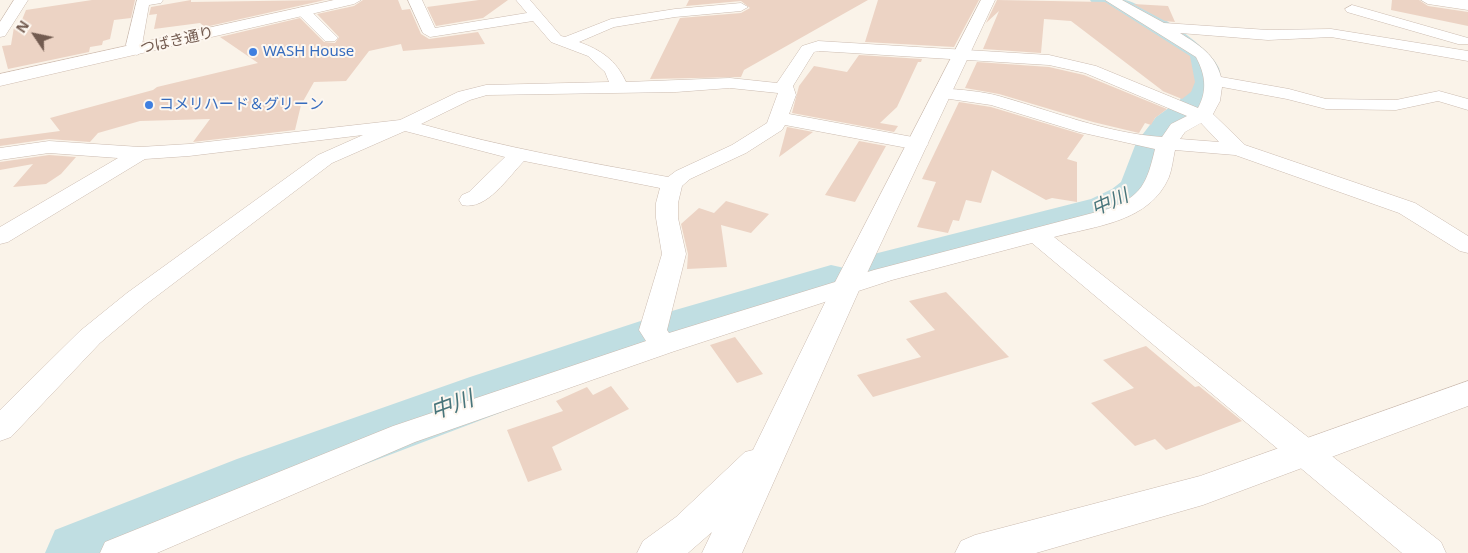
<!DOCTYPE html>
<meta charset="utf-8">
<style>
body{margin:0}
#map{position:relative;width:1468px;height:553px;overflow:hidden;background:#faf3e9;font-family:"Noto Sans",sans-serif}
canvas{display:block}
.north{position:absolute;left:10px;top:10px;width:50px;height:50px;-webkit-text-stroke:4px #fdf7f0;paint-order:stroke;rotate:304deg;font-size:14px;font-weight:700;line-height:20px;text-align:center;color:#725b50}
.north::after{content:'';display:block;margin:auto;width:18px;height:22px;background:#725b50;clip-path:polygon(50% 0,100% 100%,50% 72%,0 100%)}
</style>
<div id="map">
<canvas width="1468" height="553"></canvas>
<div class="north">N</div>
</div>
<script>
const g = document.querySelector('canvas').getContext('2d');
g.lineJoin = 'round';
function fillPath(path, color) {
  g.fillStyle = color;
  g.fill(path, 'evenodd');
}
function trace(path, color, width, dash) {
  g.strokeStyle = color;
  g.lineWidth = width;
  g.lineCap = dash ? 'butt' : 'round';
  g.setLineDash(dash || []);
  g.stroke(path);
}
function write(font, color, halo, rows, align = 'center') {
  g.font = font + ' "Noto Sans","Noto Sans JP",sans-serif';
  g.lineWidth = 4;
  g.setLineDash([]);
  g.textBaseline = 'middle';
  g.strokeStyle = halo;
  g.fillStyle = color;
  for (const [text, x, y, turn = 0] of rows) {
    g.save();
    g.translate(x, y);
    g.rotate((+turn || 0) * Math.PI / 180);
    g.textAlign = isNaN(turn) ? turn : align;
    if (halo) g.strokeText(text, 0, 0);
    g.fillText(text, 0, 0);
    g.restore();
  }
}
const river = new Path2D(`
 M1090,0C1101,0 1114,0 1125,0C1147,5 1210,46 1219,68C1222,76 1220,85 1217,94C1209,121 1188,120 1176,141C1171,150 1170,160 1167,170C1161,195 1145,207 1123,217L883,281L866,276L858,266L866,256L1091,199L1112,189L1121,182L1136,143L1156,117L1180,100L1187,76L1186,66L1175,55L1148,36L1094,6Z
 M831,265L849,269L856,280L849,291L703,338L560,390L329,478L154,553H45L55,530L237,459L470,377L665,313Z`);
const building = new Path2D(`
 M92,0H135L131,18L114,20L110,39L103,41L102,45L90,47L89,52L8,69L2,46L11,45L14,27H19L26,10Z
 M191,0V2L325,0L205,27L200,23L154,29L157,14L149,15L151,7Z
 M363,0H398L402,10L410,9L421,34L429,39L478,32L485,44L403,51L401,44L369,51L346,81L314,82L301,105L295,130L193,142L210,119L140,121L98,133L90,142L49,139L0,146V139L60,131L50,118L153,90L157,87L258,63L220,37L300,18L324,42L335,43L339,37L317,14L354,6Z
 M479,0H508L483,18L436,26L427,7Z
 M689,0H868L744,70L741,77L650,79L680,18L741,13L750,8L741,1L686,6Z
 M878,0H979L954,47L865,42Z
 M997,0L1105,2L1190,56L1195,82L1191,92L1182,99L1160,90L1163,91L1071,21L1044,19L1041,53L983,49L999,11L986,23Z
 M1392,0H1419L1428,6L1468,12V26L1391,10Z
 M1133,4L1168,6L1175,22L1165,21Z
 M859,55L922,59L921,62H918L897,107L880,123L898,126L894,132L792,113L799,86L814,66L847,72Z
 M977,62L1049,67L1084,75L1167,109L1155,118L1151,125L1145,123L1139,133L1093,122L999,94L965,88Z
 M959,102L991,107L1084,135L1067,159L1077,162V202L1052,198L1046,200L992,170L981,203L966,200L959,221L953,220L948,233L917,227L936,182L922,179Z
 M787,127L813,132L779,157Z
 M859,141L886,146L855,202L825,195Z
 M49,155L76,157L61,174L46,184L13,187L33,164L0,170V162Z
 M726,201L769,214L751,233L721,225L727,267L687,269L688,254L681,224L699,208L714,213Z
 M946,292L1009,357L873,397L857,375L921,357L906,339L935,330L909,301Z
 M735,337L763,374L737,383L710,345Z
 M1146,346L1195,387L1199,386L1242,421L1166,450L1155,439L1135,446L1091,403L1134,388L1103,360Z
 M611,386L629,409L552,447L562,470L528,482L507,430L563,411L556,401L587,387L593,395Z`);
const minor = new Path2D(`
 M14,0H28L5,36L0,37V22Z
 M137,0H163L161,3L149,5L142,45L145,50L137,55L131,53L126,45Z
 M408,0H422L435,28L527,13L516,0H530L561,36L565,37L611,19L675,9L741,3L748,7L741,11L675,17L614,27L579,42C601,50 616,60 626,82L730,78L777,83L802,46L818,41L1049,55L1096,66L1198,108C1208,90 1205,74 1196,57L1105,0H1122L1164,23L1268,30L1331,29L1468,51V61L1331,37L1268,40L1180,33C1199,45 1215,54 1221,77L1289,89L1326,99L1396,100L1439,91L1468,99V110L1438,101L1396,110L1326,109L1287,99L1222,87L1220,101L1213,114L1245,145L1415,203L1468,236V253L1460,251L1399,213L1235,155L1175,150C1173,159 1172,169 1169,177C1150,222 1096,226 1054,237L1441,542L1446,553H1402L1032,243L892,280L672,352L415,442L157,553H100L105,542L393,426L646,341L639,330L662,254L656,218V203L660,188L524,161C508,177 487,211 462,205L459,200L462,195L469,192L505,157L405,131L332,163L145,305L100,343L11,437L0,441V410L80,331L127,293L318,155L363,135L189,156L145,159L8,242L0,244V227L118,158L49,153L0,160V148L49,141L140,147L189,144L400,120L458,92L486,85L609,82L605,72L588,56L551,42L533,21L430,37L423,33ZM819,51L1049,65L1085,73L1187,116L1171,124L1162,137C1106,133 1052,111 999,96C981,91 961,90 942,88L936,89L933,93L936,97L991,105L1079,132L1155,149C1147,183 1142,196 1108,209L874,270L669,333L667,330L686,254L678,218V203L682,186L690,179L746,153L782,130L785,125L918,150L925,148L928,144L925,140L918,138L789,114L796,95L793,86L814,52ZM730,88L778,93L767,123L732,145L676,171L668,177C585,162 502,147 421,124L470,100L487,95L676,92ZM1201,123L1219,142L1180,139L1185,132Z
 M1352,5L1468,38V44H1458L1347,12L1345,9Z
 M303,7L308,8L338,38L335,41H325L298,14L296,11L298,8Z`);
const tertiary = new Path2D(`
 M981,0H995L861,286L742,553H702L712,532L688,553H637L643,541L676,517L745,452L753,450L833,286Z
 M1468,381V406L1203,505L1036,553H955L961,541L975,535L1200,476Z`);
const secondary = new Path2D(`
 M334,0H361L354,4L0,86V74Z
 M1421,0H1468V10L1428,4Z`);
const markers = [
 [253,52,5,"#3f7fe0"],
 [149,105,5,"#3f7fe0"]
];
const farStreetnames = [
 ["つばき通り",177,41,-13]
];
const farShopnames = [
 ["WASH House",263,52],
 ["コメリハード＆グリーン",159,105]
];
const waterNames = [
 ["中川",1110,203,-24]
];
const nearWaternames = [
 ["中川",452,406,-20]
];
fillPath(river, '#c0dee2');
fillPath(building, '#ecd3c4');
trace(minor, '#cbbbb0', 1);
trace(tertiary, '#cbbbb0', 1);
trace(secondary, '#cfbdb1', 1);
fillPath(minor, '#fff');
fillPath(tertiary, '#fff');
fillPath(secondary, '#fff');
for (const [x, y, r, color] of markers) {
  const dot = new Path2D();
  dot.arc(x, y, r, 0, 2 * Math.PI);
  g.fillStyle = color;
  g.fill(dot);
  trace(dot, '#fdf7f0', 2);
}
write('15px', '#725b50', '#fdf7f0', farStreetnames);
write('15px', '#366cbe', '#fdf7f0', farShopnames, 'left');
write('italic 19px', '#48757b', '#fdf7f0', waterNames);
write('italic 22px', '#48757b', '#fdf7f0', nearWaternames);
</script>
